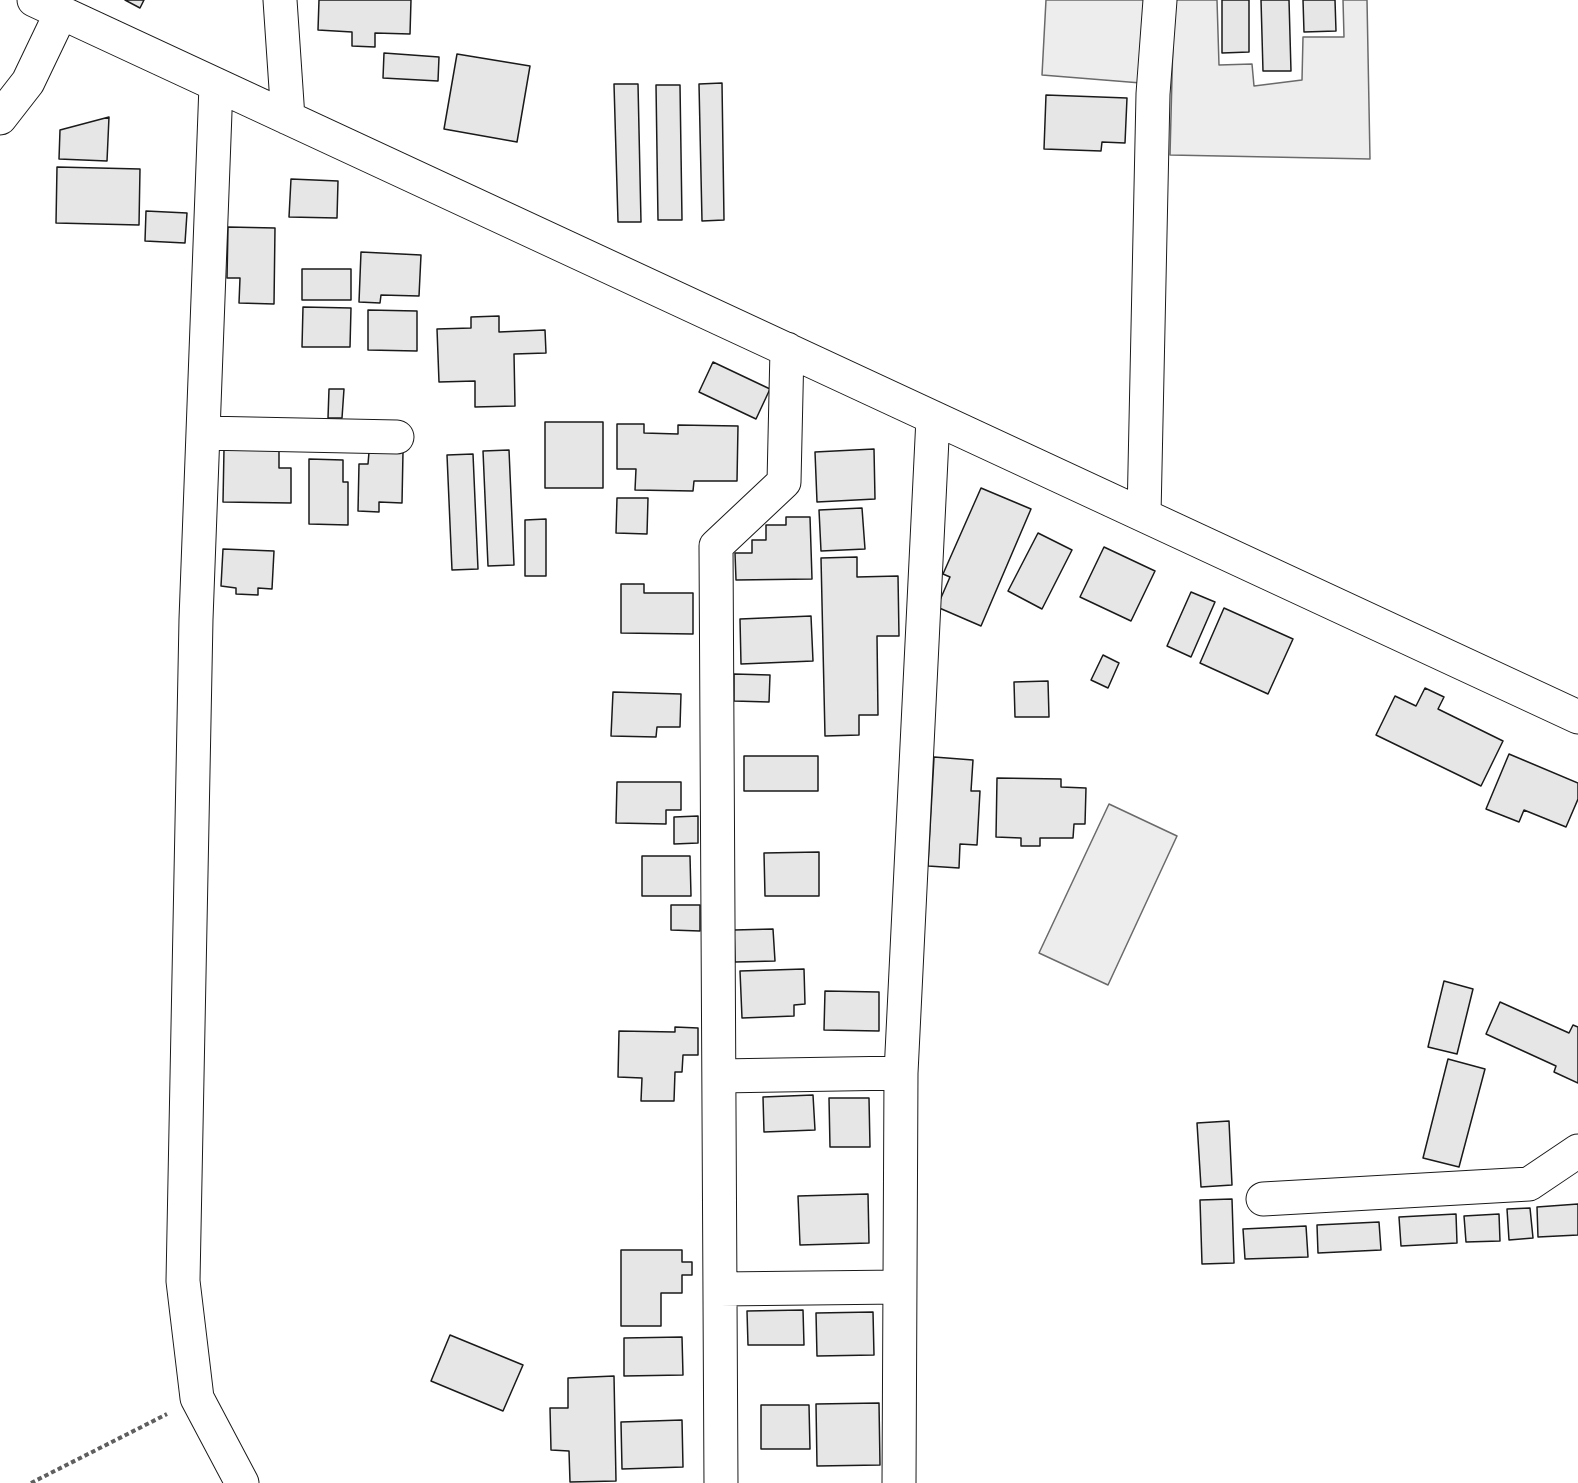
<!DOCTYPE html>
<style>
body{margin:0}
canvas{display:block;background:#fff}
</style>
<canvas width="1578" height="1483"></canvas>
<script>
const g = document.querySelector('canvas').getContext('2d');
g.lineJoin = 'round';
function fillPath(path, color) {
  g.fillStyle = color;
  g.fill(path, 'evenodd');
}
function trace(path, color, width, dash) {
  g.strokeStyle = color;
  g.lineWidth = width;
  g.lineCap = dash ? 'butt' : 'round';
  g.setLineDash(dash || []);
  g.stroke(path);
}
const built = new Path2D(`
 M1046,0H1145L1141,83L1042,75Z
 M1174,0H1217L1219,65L1252,64L1254,86L1302,80L1303,37H1344L1343,0H1367L1370,159L1170,155Z
 M1109,804L1177,836L1108,985L1039,953Z`);
const building = new Path2D(`
 M125,0H144L140,8Z
 M319,0H411L410,34L375,33V47L352,46V32L318,30Z
 M1222,0H1249V52L1222,53Z
 M1261,0H1289L1291,71H1263Z
 M1303,0H1335L1336,31L1304,32Z
 M384,53L439,57L438,81L383,78Z
 M457,54L530,66L517,142L444,129Z
 M722,83L724,220L702,221L699,84Z
 M614,84H638L641,222H618Z
 M656,85H680L682,220H658Z
 M1046,95L1127,98L1125,143L1102,142L1101,151L1044,149Z
 M109,117L107,161L59,159L60,130Z
 M57,167L140,169L139,225L56,223Z
 M291,179L338,181L337,218L289,217Z
 M146,211L187,213L185,243L145,241Z
 M228,227L275,228L274,304L239,303L240,278H227Z
 M361,252L421,255L419,296L381,295L380,303L359,302Z
 M302,269H351V300H302Z
 M303,307L351,308L350,347H302Z
 M368,310L417,311V351L368,350Z
 M499,316V332L545,330L546,353L514,354L515,406L475,407V381L439,382L437,329L471,328V317Z
 M713,362L770,389L756,419L699,392Z
 M329,389H344L342,418H328Z
 M545,422H603V488H545Z
 M617,424H644V433L678,434V425L738,426L737,481H694L693,491L635,490L636,469H617Z
 M224,449L279,450V468H291V503L223,502Z
 M874,449L875,499L817,502L815,452Z
 M509,450L514,565L488,566L483,451Z
 M369,452H403L402,503L379,502V512L358,511L359,464H368Z
 M473,454L478,569L452,570L447,455Z
 M309,459L343,460V482H348V525L309,524Z
 M981,488L1031,509L981,626L937,607L950,577L943,574Z
 M617,498H648L647,534L616,533Z
 M862,508L865,549L821,551L819,510Z
 M786,517H810L812,579L736,580L735,553H752V540H766V525H786Z
 M546,519V576H525V520Z
 M1038,533L1072,550L1042,609L1008,591Z
 M1104,547L1155,571L1131,621L1080,597Z
 M223,549L274,551L272,589L258,588V595L236,594V588L221,586Z
 M857,557V577L898,576L899,636H877L878,715H859V735L825,736L821,558Z
 M621,584H644V593H693V634L621,633Z
 M1191,592L1215,602L1191,657L1167,646Z
 M1224,608L1293,639L1268,694L1200,663Z
 M811,616L813,661L741,664L740,619Z
 M1103,655L1119,663L1108,688L1091,680Z
 M734,674L770,675L769,702L734,701Z
 M1048,681L1049,717H1015L1014,682Z
 M1425,688L1444,697L1438,709L1503,741L1481,786L1376,735L1395,696L1416,706Z
 M613,692L681,694L680,727H657L656,737L611,736Z
 M1509,754L1578,783V799L1566,827L1524,810L1519,822L1486,809Z
 M744,756H818V791H744Z
 M934,757L973,760L971,791H980L977,845L960,844L959,868L928,866Z
 M997,778L1061,779V787L1086,788L1085,824H1074L1073,838H1040V846H1021V838L996,837Z
 M617,782H681V810H666V824L616,823Z
 M698,816V843L674,844V817Z
 M819,852V896H765L764,853Z
 M642,856H690L691,896H642Z
 M671,905H700V931L671,930Z
 M773,929L775,961L735,962L734,930Z
 M804,969L805,1004L794,1005V1016L742,1018L740,971Z
 M1444,981L1473,989L1457,1054L1428,1047Z
 M825,991L879,992V1031L824,1030Z
 M1500,1002L1569,1033L1573,1025L1578,1027V1083L1554,1072L1556,1066L1486,1034Z
 M675,1027L698,1028V1055H683L682,1072H675L674,1101H641L642,1078L618,1077L619,1031L675,1032Z
 M1448,1059L1485,1069L1459,1167L1423,1158Z
 M813,1095L815,1130L764,1132L763,1097Z
 M829,1098H869L870,1147H830Z
 M1229,1121L1232,1185L1201,1187L1197,1123Z
 M868,1194L869,1243L800,1245L798,1196Z
 M1232,1199L1234,1263L1202,1264L1200,1200Z
 M1578,1204V1235L1538,1237L1537,1207Z
 M1530,1208L1533,1238L1509,1240L1507,1209Z
 M1456,1214L1457,1243L1401,1246L1399,1217Z
 M1499,1214L1500,1241L1466,1242L1464,1216Z
 M1379,1222L1381,1250L1318,1253L1317,1225Z
 M1306,1226L1308,1257L1245,1259L1243,1229Z
 M621,1250H682V1262H692V1275H682V1293H661V1326H621Z
 M803,1310L804,1345H748L747,1311Z
 M873,1312L874,1355L817,1356L816,1313Z
 M450,1335L523,1365L503,1411L431,1381Z
 M682,1337L683,1375L624,1376V1338Z
 M614,1376L616,1481L570,1482L569,1451L551,1450L550,1408H568V1378Z
 M879,1403L880,1465L817,1466L816,1404Z
 M761,1405H809L810,1449H761Z
 M682,1420L683,1467L622,1469L621,1422Z`);
const path = new Path2D(`
 M31,1483L167,1414`);
const minor = new Path2D(`
 M34,0L1578,717
 M280,0L288,118
 M216,85L196,619L183,1281L197,1398L242,1483
 M0,118L28,82L61,13
 M203,433L397,437
 M1144,515L1153,94L1160,0
 M719,1076L901,1073
 M1263,1199L1529,1184L1578,1151
 M720,1289L900,1287
 M721,1483L716,546L784,482L787,349
 M899,1483L901,1073L933,418`);
fillPath(built, '#ededed');
trace(built, '#6a6a6a', 1.5);
fillPath(building, '#e6e6e6');
trace(building, '#1a1a1a', 1.5);
trace(minor, '#1a1a1a', 35);
trace(path, '#5f5f5f', 4, [4.5, 3]);
trace(minor, '#fff', 33);
</script>
